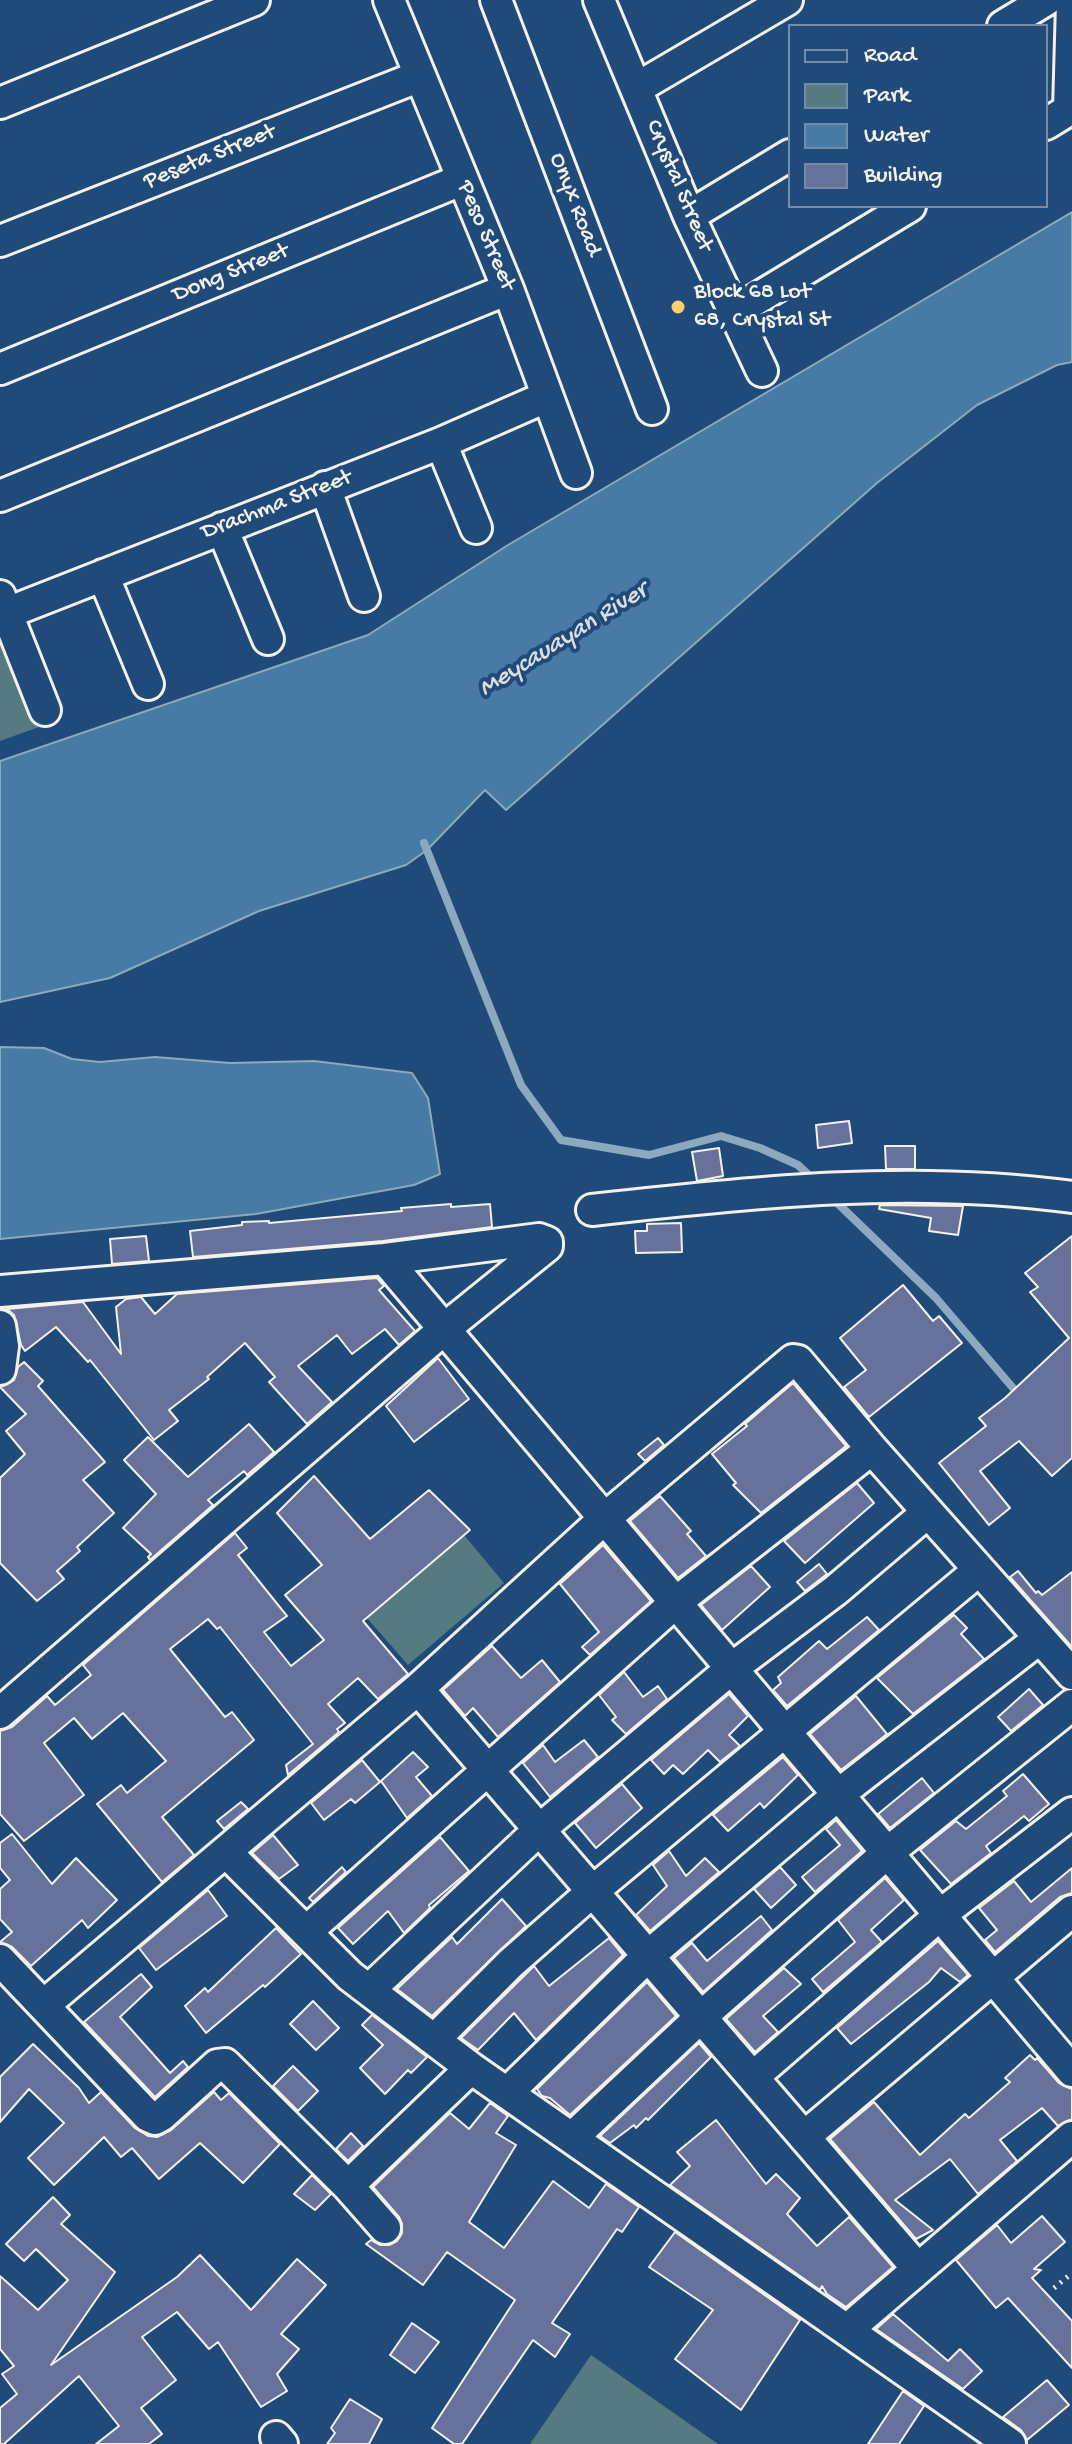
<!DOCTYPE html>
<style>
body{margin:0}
#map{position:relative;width:1072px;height:2444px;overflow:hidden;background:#1f4a7a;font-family:"Gochi Hand",sans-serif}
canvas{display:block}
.legend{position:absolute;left:788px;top:24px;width:260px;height:184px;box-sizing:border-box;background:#1f4a7a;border:2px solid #748da6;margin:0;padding:10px 14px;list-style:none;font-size:24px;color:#f4f1e8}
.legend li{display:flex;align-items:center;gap:16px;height:40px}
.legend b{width:40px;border:2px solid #748da6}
</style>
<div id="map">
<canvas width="1072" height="2444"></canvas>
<ul class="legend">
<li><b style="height:10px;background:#1f4a7a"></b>Road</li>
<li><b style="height:22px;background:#557b81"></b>Park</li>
<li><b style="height:22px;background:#477aa4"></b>Water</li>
<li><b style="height:22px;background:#66719c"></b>Building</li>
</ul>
</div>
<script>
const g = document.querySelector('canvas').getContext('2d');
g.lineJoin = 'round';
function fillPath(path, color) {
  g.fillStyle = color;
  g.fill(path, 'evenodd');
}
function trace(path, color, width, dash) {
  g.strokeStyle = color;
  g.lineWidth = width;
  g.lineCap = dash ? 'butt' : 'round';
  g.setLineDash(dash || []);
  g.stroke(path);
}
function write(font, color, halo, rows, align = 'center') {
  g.font = font + ' "Gochi Hand",sans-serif';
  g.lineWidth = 8;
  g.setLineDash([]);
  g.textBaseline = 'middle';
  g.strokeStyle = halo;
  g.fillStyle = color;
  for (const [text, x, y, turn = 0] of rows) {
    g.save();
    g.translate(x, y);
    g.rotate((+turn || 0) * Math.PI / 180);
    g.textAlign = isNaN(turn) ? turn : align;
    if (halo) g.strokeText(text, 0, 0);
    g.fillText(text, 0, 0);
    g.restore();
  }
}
const green = new Path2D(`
 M0,628L39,727L0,741Z
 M464,1535L504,1583L408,1665L367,1618Z
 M591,2355L718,2444H530Z`);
const water = new Path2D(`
 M1072,212V362L1057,365L977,405L877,483L506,810L485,790L427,850L406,865L259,911L110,978L0,1002V761L368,635L508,545Z
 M0,1047L44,1048L72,1059L100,1062L155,1057L230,1063L314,1061L412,1073L428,1098L440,1174L414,1185L256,1214L0,1239Z`);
const stream = new Path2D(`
 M424,843L521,1085L561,1140L649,1155L721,1136L760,1148L798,1165L815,1181
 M830,1196L936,1298L1019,1395`);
const building = new Path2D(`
 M849,1121L852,1143L818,1148L816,1125Z
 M885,1146H915V1169H886Z
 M719,1148L723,1176L697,1181L692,1152Z
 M451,1204V1207L490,1204L492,1227L383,1241L193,1257L190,1231L242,1225V1222L269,1221V1223L402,1211L401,1208Z
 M880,1205L963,1206L958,1235L929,1231L931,1218L879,1209Z
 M681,1223L682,1252L636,1253L635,1231H647V1224Z
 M146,1236L149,1261L112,1264L110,1239Z
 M1072,1236V1458L1052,1476L1019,1441L980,1471L1010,1508L989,1525L939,1463L986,1426L979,1418L1005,1398L1069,1338L1030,1292L1038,1287L1025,1273Z
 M377,1278L384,1286L379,1290L415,1331L399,1345L385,1329L352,1354L337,1335L298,1366L332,1402L307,1424L269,1382L275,1377L245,1343L207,1377L209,1379L169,1410L178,1421L154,1440L90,1360L88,1362L56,1327L25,1351L21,1345L14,1315L7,1309L83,1302L121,1354L116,1307L126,1299L141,1297L155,1314L177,1294Z
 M903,1285L933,1321L939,1316L962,1343L869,1417L844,1387L866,1370L840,1338Z
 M438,1358L469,1399L414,1442L386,1406Z
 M24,1362L43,1381L38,1386L105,1462L83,1480L114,1513L77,1547L80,1551L57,1571L64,1579L37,1601L0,1563V1478L25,1454L6,1431L26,1414L0,1387L14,1380L18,1367Z
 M793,1383L846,1446L761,1513L733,1485L736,1483L712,1454L747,1426L745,1424Z
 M249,1424L274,1452L247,1475L244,1471L208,1500L213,1505L150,1560L148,1557L151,1554L123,1528L156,1494L124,1460L148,1437L188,1477Z
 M658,1438L664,1445L645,1461L638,1454Z
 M314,1476L370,1539L429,1490L470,1530L363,1621L408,1674L378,1699L358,1678L328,1704L345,1723L337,1729L339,1732L288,1775L286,1765L313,1744L220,1627L217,1629L208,1619L170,1649L225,1717L232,1712L254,1740L162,1817L194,1855L162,1882L97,1804L121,1785L127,1793L166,1761L123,1713L92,1739L74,1718L44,1743L84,1795L24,1841L0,1814V1731L12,1727L47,1696L55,1705L91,1675L83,1665L235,1533L247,1548L238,1555L287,1616L264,1632L291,1666L324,1640L285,1595L322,1565L277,1513Z
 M857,1483L874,1503L805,1563L784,1541Z
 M660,1496L691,1531L687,1534L706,1556L678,1578L630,1521Z
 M603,1545L651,1601L590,1655L582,1647L599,1632L560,1584Z
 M819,1564L827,1574L805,1591L797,1582Z
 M751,1566L770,1587L722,1630L701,1605Z
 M1018,1571L1036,1593L1038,1591L1042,1595L1072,1572V1647L1010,1577Z
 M954,1615L967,1628L961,1634L984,1659L913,1714L877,1678Z
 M867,1617L879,1630L787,1706L773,1690L781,1683L778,1677L819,1641L827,1649Z
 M492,1646L521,1678L542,1660L560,1682L498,1737L473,1708L465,1716L443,1690Z
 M624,1672L643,1697L658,1686L667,1699L626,1734L612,1720L616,1717L599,1695Z
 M1029,1689L1043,1705L1011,1731L998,1717Z
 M729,1694L748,1716L729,1735L740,1746L720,1762L708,1750L683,1774L673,1765L664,1774L651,1760Z
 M856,1696L887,1734L841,1770L810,1734Z
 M584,1740L598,1757L550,1797L523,1763L543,1745L555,1762Z
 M413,1752L428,1767L416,1777L432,1796L407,1818L381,1781Z
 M783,1757L798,1775L764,1808L760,1803L728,1831L713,1815Z
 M362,1760L380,1782L355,1803L351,1799L324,1820L311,1803Z
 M1023,1774L1049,1804L1029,1821L1024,1816L986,1846L991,1853L951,1884L920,1850L956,1821L966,1829L1007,1796L1003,1791Z
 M922,1778L934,1793L890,1828L878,1814Z
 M622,1784L642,1808L596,1848L575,1823Z
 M241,1802L248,1809L224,1829L217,1821Z
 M836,1820L862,1851L815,1892L802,1877L840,1845L826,1829Z
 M12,1834L52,1884L76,1858L117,1900L88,1928L82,1920L31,1966L12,1947L0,1942L12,1932L0,1919V1889L10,1880L0,1868V1843Z
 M273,1835L298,1865L279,1879L252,1853Z
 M440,1837L469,1871L429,1905L430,1908L404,1933L388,1911L353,1944L338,1928Z
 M669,1851L686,1876L705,1858L719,1872L650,1931L636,1915L667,1886L653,1865Z
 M342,1867L346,1872L313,1902L309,1898Z
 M780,1867L796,1885L771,1908L754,1889Z
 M1072,1868V1893L1060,1897L995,1952L985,1940L997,1930L979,1908L1014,1881L1031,1902Z
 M885,1878L904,1900L871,1930L882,1942L823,1992L812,1979L855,1942L838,1920Z
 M208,1890L227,1916L156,1970L139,1948Z
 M502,1899L526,1926L432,2016L397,1989L452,1937L457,1944Z
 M761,1916L772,1930L703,1992L674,1958L692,1943L707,1961Z
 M276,1928L301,1954L265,1987L263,1985L206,2033L185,2006L205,1988L208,1992Z
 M609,1938L623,1955L536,2040L514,2013L478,2050L461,2038L534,1966L549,1986Z
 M938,1941L968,1975L960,1982L941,1968L929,1982L851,2044L837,2028Z
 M784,1968L801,1984L763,2016L778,2032L755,2052L726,2019Z
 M141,1974L152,1987L120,2017L170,2073L183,2061L188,2067L155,2097L84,2022Z
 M647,1982L676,2016L570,2115L550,2098L542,2096L537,2089Z
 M313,2001L339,2028L316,2050L290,2024Z
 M372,2015L427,2057L411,2073L408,2070L385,2094L360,2068L383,2045L362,2025Z
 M699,2043L711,2057L648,2120L646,2118L636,2128L634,2125L610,2143L600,2136Z
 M33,2044L79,2088L89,2103L101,2092L135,2128L148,2136L157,2137L171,2130L214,2092L221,2100L229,2093L280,2144L243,2183L200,2143L159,2179L132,2148L121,2157L104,2137L54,2185L28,2158L64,2123L29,2089L0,2122V2077Z
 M1030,2055L1035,2060L1037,2058L1059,2083L1072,2089V2119L1058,2126L1042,2108L1000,2140L1017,2161L978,2194L950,2159L895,2200L933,2230L916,2239L830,2139L874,2102L920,2155L965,2114L969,2118L1010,2082L1005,2078Z
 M293,2066L318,2091L298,2111L273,2086Z
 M490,2103L508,2116L496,2133L516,2145L469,2222L504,2248L553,2181L589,2208L606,2184L639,2207L622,2232L617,2229L552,2323L570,2334L555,2357L533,2340L462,2444H454L432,2428L515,2300L447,2252L423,2285L366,2244L371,2240L380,2245H389L397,2241L402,2233V2224L399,2217L373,2187L450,2113L469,2129Z
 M716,2120L766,2184L776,2174L800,2198L787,2214L817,2246L849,2217L893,2267L846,2307L827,2294L822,2286L820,2290L670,2185L690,2166L677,2152Z
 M351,2133L363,2146L348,2161L336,2149Z
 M312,2175L331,2194L315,2210L294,2194Z
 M53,2197L70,2215L61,2224L115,2272L51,2365L177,2277L200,2255L251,2310L297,2259L326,2285L281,2334L299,2349L277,2374L287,2391L261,2407L218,2342L209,2349L177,2312L142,2337L176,2380L141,2408L162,2434L149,2444H96L119,2426L79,2376L4,2444H0V2408L17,2394L2,2374L14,2366L0,2349V2276L38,2310L68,2280L36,2249L24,2261L6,2244Z
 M1042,2216L1065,2242L1034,2269L1041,2270L1032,2278L1072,2321V2368L1008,2298L996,2308L956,2260L997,2225L1011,2243Z
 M675,2232L800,2320L741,2410L675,2359L713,2310L649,2267Z
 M893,2314L948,2361L960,2349L982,2371L963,2389L876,2329Z
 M412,2323L439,2342L415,2373L390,2355Z
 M1047,2380L1069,2405L1027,2440L1021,2430L1003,2417Z
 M903,2391L924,2406L899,2444H868Z
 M350,2399L382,2419L369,2444H327L335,2433L331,2428Z`);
const path = new Path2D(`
 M1054,2288L1072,2273`);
const street = new Path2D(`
 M389,0L508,289L576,473
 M496,0L652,409
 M599,0L689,216L762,371
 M1003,26L1046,0
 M637,88L787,0
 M0,103L254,0
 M1069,110L1072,3
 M1046,124L1072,108
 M689,216L790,155
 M0,241L420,76
 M733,313L910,206
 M0,369L461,180
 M441,443L476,528
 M325,487L364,596
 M0,496L508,289
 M222,528L268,639
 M103,575L148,684
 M0,596L45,710
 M7,613L441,443L546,397
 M592,1210C751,1192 913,1175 1072,1197
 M385,1259L1072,2071
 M0,1291L385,1259L539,1239L547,1242V1246L443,1330L0,1713
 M0,1326L3,1346L0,1369
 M418,1689L918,2269
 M227,1853L350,1976L471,2068L1010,2444
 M306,1932L675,1603L872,1449
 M0,1960L148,2116L155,2119L162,2115L217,2065L225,2064L348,2186L385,2228
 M369,1990L539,1830L731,1669L836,1590L928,1512
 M44,2005L418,1689L604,1519L793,1360L798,1361L872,1449L1072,1674
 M435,2039L511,1963L593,1891L979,1570
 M753,2077L940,1915L1072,1813
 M508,2092L648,1956L839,1794L1040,1638
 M573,2137L702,2016L887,1853L1072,1705
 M804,2137L1072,1911
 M348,2186L471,2068
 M847,2330L1072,2137
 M276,2437L282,2444`);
const markers = [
 [678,307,8,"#ffd166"]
];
const streetNames = [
 ["Peseta Street",210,158,-22],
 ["Crystal Street",678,186,67],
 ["Onyx Road",574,205,69],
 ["Peso Street",485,236,67],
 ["Dong Street",231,274,-22],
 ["Drachma Street",277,506,-21]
];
const poiNames = [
 ["Block 68 Lot",694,293],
 ["68, Crystal St",694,321]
];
const waterNames = [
 ["Meycauayan River",564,641,-32]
];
fillPath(green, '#557b81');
fillPath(water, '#477aa4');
trace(water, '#8caabf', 2);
trace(stream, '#8caabf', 8);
fillPath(building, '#66719c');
trace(building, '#f4f1e8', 2);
trace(street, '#f4f1e8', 36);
trace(path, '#f4f1e8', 5, [2, 6]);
trace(street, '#1f4a7a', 30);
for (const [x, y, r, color] of markers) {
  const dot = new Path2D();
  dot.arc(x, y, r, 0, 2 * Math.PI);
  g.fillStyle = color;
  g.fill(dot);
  trace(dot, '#1f4a7a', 3);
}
write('24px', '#f4f1e8', '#1f4a7a', streetNames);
write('24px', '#f4f1e8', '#1f4a7a', poiNames, 'left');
write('italic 26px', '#dadfde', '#1f4a7a', waterNames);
</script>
